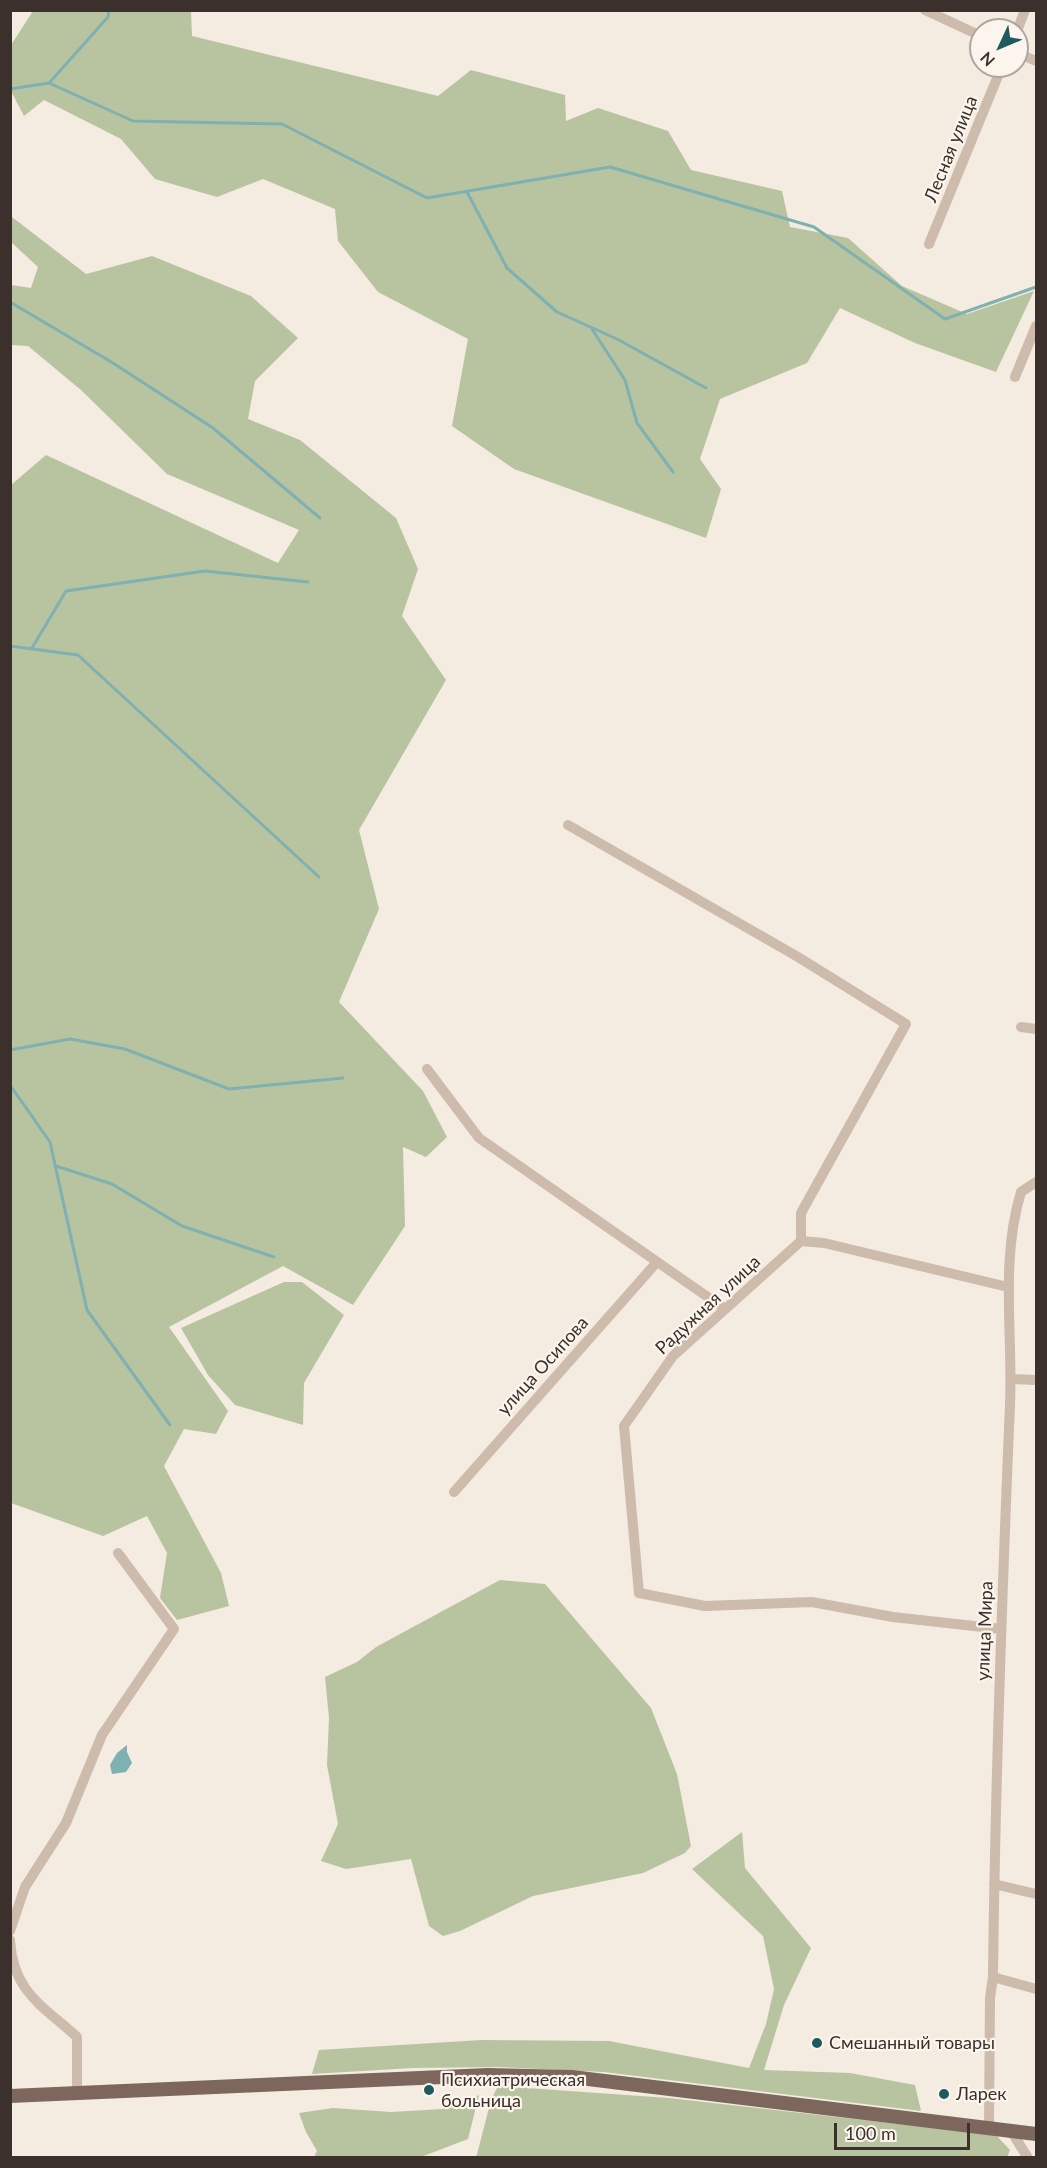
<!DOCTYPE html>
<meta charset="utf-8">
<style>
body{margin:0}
#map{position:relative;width:1047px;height:2168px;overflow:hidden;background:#f4ebe1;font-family:Lato,sans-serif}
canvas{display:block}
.frame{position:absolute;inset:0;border:12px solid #3b302b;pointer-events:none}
.north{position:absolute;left:969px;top:18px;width:60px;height:60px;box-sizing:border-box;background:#fbf5ee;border:2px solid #aea6a0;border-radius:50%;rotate:226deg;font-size:16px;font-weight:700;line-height:24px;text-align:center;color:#3b302b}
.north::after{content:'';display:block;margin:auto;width:21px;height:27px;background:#1f5a5e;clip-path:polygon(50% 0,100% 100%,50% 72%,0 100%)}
.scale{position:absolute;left:834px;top:2123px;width:136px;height:27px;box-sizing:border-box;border:3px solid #3b302b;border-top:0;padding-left:8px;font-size:18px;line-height:21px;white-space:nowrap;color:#3b302b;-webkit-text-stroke:4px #fbf5ee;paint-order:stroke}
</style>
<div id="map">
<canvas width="1047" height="2168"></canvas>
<div class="frame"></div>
<div class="north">N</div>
<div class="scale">100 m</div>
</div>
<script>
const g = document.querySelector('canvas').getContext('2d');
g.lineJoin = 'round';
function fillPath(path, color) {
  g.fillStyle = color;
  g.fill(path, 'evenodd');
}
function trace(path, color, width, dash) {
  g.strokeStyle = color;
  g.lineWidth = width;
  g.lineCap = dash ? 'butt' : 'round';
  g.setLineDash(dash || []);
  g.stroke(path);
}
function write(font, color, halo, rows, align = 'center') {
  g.font = font + ' Lato,sans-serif';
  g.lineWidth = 4.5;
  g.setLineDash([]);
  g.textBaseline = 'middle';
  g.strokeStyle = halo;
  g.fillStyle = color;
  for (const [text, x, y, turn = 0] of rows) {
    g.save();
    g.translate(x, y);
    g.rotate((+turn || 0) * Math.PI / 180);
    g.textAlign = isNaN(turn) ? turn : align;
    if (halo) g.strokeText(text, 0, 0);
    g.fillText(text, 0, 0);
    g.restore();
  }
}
const green = new Path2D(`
 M33,11H191L192,36L438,96L471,70L565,95L566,121L598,108L668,131L691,170L782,191L790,227L848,238L902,286L967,314L1034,291L996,372L915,343L840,308L807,363L720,399L700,459L721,489L706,538L514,469L452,426L468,339L378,292L338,241L335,209L263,179L217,197L155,179L121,139L44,100L24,116L11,91V45Z
 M12,217L86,274L152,256L251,296L298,338L255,381L248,419L300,440L396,518L418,569L402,616L446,680L359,830L379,909L339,1002L423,1091L447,1137L426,1157L403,1147L405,1226L353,1305L283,1266L169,1327L228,1411L216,1434L184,1429L164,1466L221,1573L229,1606L177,1620L160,1598L167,1553L147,1516L103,1536L11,1503V485L46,455L278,563L299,530L167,474L81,390L28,346L11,345V285L31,288L38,267L11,242Z
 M284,1282H302L344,1315L304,1383L303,1425L235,1405L208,1375L181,1328Z
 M500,1580L545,1584L651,1708L677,1774L691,1846L685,1853L643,1873L533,1896L460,1931L443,1936L429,1926L411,1859L346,1869L321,1861L338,1824L327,1765L329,1718L325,1677L357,1662L376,1647Z
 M742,1832L745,1868L811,1948L784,2005L764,2070L850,2073L915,2085L921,2111L604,2072L498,2067L412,2068L312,2074L319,2050L482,2040L609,2041L749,2068L766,2024L774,1989L763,1936L692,1869Z
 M498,2086L669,2098L996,2135L1010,2150L1007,2158H476L491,2100Z
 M479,2095L468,2139L421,2157H314L317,2151L306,2132L299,2113L333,2108L391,2112L443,2109Z`);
const water = new Path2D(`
 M127,1745V1752L132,1763L126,1772L112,1774L110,1765L117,1753Z`);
const stream = new Path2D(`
 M50,82L108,17L109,10
 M10,89L49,83L133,121L282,124L427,198L610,167L814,227L945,319L1036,287
 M467,192L507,268L557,312L617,339L706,388
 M10,302L113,363L213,428L320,518
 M592,329L625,380L637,423L673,472
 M10,646L78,655L319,877
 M32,648L66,591L205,571L308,582
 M10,1050L70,1039L125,1049L229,1089L343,1078
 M10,1085L50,1142L87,1310L170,1425
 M56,1166L112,1184L182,1226L274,1257`);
const minor = new Path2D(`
 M925,10L981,36
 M1017,31L1025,10
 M1017,53L1036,61
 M929,244L1002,66
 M1015,377L1036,326
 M568,825L798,957L906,1024L801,1213V1241
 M1021,1027L1036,1029
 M427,1069L479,1138L725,1309
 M1011,1379L1036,1380
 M454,1492L657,1262
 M1001,1629L893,1617L812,1602L705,1606L639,1593L624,1426L673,1356L801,1241L824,1243L1008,1287
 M994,1884L1036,1894
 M10,1931L25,1887L66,1823L102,1735L174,1629L118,1553
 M10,1940C13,1992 42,2005 77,2037V2093
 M993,1977L1036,1989
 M989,2127L990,1998L993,1977C995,1786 1002,1595 1010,1404C1013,1333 1000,1261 1021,1192L1036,1182
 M1011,2131L1028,2158`);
const major = new Path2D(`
 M10,2096L488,2075L572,2077L1036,2134`);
const markers = [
 [817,2043,6,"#1f5a5e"],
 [429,2090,6,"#1f5a5e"],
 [944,2094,6,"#1f5a5e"]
];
const streetNames = [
 ["Лесная улица",951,149,-68],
 ["Радужная улица",708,1305,-43],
 ["улица Осипова",543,1366,-48],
 ["улица Мира",985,1631,-88]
];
const poiNames = [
 ["Смешанный товары",829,2043],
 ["Психиатрическая",441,2080],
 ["больница",441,2101],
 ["Ларек",956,2094]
];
fillPath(green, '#b8c4a0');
fillPath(water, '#7fb0b2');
trace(stream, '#7fb0b2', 3);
trace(minor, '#cdbbac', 10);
trace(major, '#7d675c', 14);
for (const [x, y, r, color] of markers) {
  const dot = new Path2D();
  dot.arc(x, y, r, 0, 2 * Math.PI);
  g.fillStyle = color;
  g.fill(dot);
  trace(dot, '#fbf5ee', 2);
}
write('18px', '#3b302b', '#fbf5ee', streetNames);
write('18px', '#3b302b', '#fbf5ee', poiNames, 'left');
</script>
